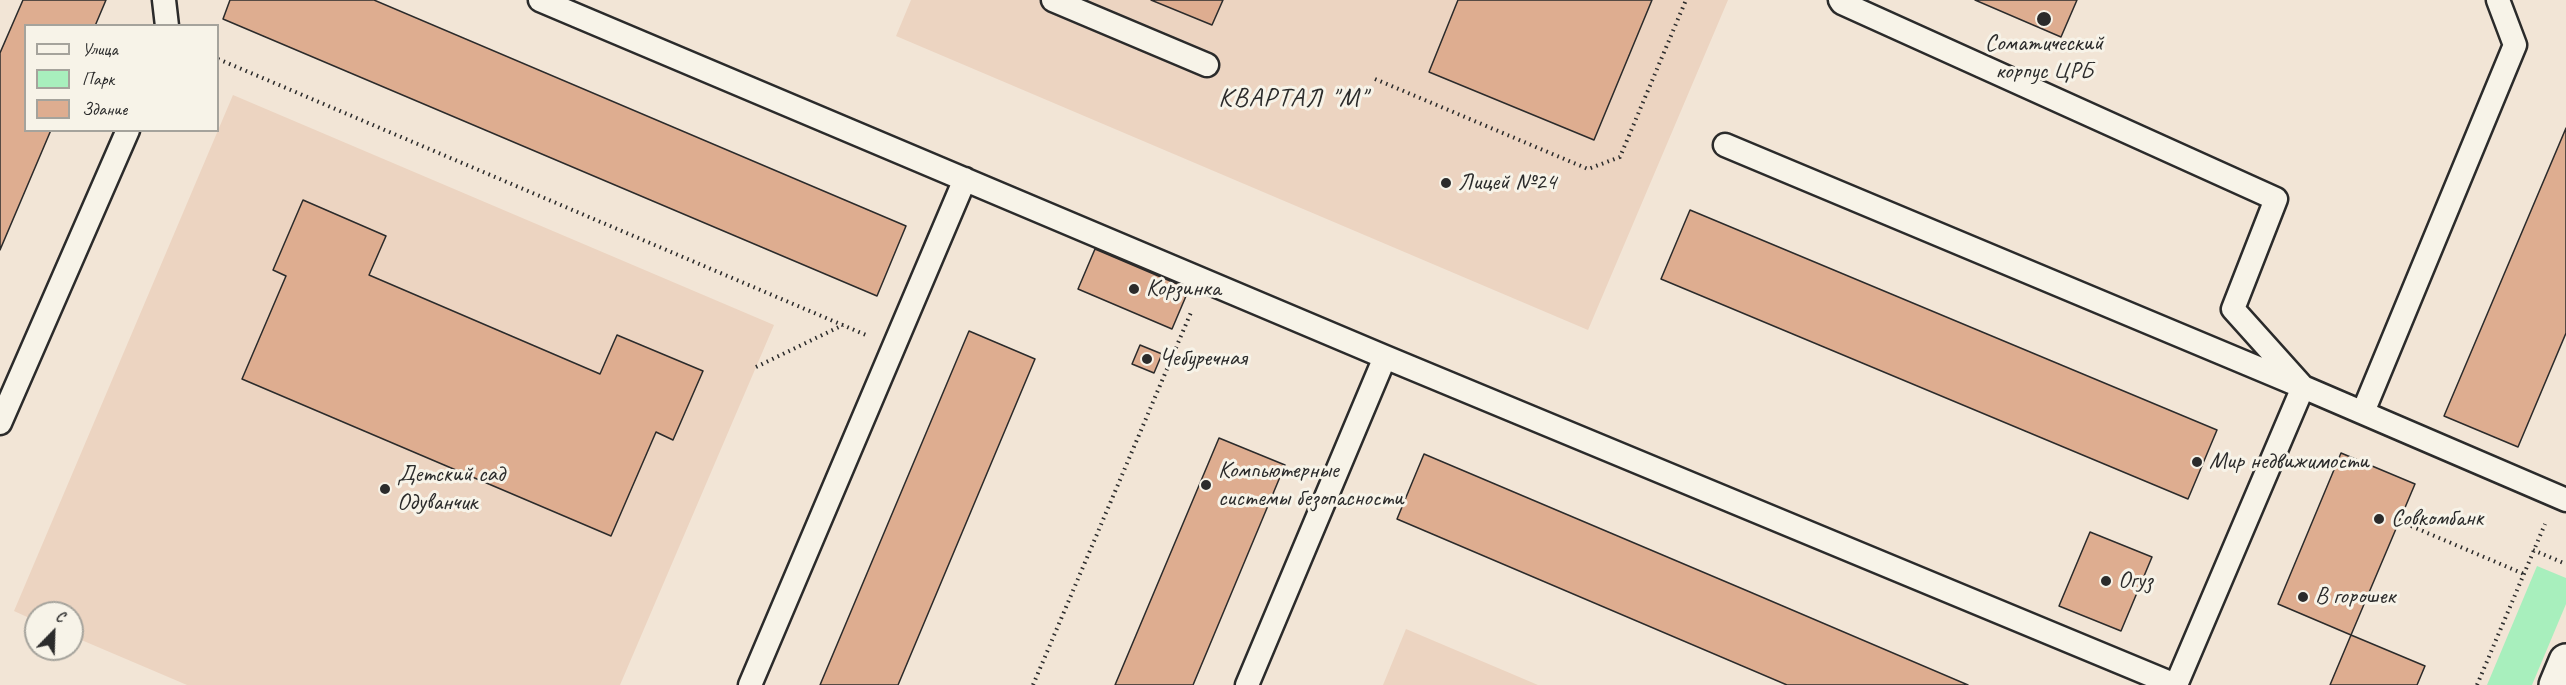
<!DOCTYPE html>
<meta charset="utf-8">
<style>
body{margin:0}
#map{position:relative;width:2566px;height:685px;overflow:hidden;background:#f2e5d6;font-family:Caveat,sans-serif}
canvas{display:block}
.legend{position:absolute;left:24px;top:24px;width:195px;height:108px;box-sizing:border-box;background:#f7f3e8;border:2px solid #a5a39c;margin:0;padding:8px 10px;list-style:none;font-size:18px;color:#2b2b2b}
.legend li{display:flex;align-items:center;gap:12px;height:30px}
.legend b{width:30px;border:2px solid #a5a39c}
.north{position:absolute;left:24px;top:601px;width:60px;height:60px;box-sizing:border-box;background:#f7f3e8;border:2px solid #a5a39c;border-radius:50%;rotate:23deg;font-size:16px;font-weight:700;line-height:24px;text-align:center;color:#2b2b2b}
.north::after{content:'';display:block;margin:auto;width:21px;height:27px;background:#2b2b2b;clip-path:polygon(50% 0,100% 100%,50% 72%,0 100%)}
</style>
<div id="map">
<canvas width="2566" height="685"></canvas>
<ul class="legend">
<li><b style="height:8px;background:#f7f3e8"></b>Улица</li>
<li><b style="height:16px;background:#a8efbd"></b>Парк</li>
<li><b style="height:16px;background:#dead90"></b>Здание</li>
</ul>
<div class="north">С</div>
</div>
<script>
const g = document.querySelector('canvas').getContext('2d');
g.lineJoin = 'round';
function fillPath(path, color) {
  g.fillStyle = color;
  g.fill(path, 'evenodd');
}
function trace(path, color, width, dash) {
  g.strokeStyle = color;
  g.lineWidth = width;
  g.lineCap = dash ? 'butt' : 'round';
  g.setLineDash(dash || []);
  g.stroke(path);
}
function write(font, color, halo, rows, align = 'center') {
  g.font = font + ' Caveat,sans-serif';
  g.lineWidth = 6;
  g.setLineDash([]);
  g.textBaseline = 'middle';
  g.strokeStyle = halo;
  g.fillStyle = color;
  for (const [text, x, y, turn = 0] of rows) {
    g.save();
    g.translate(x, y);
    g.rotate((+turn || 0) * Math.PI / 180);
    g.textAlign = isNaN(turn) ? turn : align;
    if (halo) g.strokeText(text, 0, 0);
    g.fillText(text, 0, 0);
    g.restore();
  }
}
const built = new Path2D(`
 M911,0H1728L1588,330L896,36Z
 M233,95L774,325L620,685H187L72,636V613H36V621L14,611Z
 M1406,629L1538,685H1383Z`);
const green = new Path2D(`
 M2537,566L2566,578V604L2532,685H2487Z`);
const building = new Path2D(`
 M23,0H106L95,26H26V130H51L0,250V53Z
 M230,0H374L906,226L877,296L223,19Z
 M1151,0H1223L1212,25Z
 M1458,0H1652L1594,140L1429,72Z
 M1975,0H2077L2061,37Z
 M2566,128V333L2518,447L2444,416Z
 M303,200L386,236L369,275L600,374L617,335L703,371L673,440L656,432L611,536L242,379L286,276L273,270Z
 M1690,210L2217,430L2188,499L1661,279Z
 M1095,249L1189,289L1172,329L1078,289Z
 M969,331L1035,359L898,685H820Z
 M1140,345L1162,354L1154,373L1132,364Z
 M1219,438L1285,465L1193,685H1115Z
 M2341,453L2415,484L2351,635L2278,604Z
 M1424,454L1750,592L1968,685H1787L1397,519Z
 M2090,532L2152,557L2121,631L2059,606Z
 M2351,635L2425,666L2417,685H2330Z`);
const path = new Path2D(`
 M218,59L866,335
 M1375,79L1588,169L1620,157L1686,0
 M756,367L843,325
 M2411,526L2524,574
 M2533,550L2566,564
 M1033,685L1192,310
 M2477,685L2545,524`);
const lane = new Path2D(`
 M164,0L167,26
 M540,0L1385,357L2175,685
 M1053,0L1207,65
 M1840,0L1842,3L2276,199L2233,309L2303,387
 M1725,145L2296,384
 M2363,412L2515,45L2498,0
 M0,423L128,130
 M750,685L965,179
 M1247,685L1385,357
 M2176,685L2303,387L2566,500`);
const secondary = new Path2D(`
 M2556,685L2566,661`);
const markers = [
 [2044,19,8,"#2b2b2b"],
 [1446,183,6,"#2b2b2b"],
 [1134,289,6,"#2b2b2b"],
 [1147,359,6,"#2b2b2b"],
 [2197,462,6,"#2b2b2b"],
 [1206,485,6,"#2b2b2b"],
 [385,489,6,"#2b2b2b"],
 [2379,519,6,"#2b2b2b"],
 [2106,581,6,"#2b2b2b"],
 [2303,597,6,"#2b2b2b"]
];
const poiNames = [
 ["Соматический",2044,44,"center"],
 ["корпус ЦРБ",2044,72,"center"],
 ["Лицей №24",1458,183],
 ["Корзинка",1146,289],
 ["Чебуречная",1159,359],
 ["Мир недвижимости",2209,462],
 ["Компьютерные",1218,471],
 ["системы безопасности",1218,499],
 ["Детский сад",397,475],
 ["Одуванчик",397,503],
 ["Совкомбанк",2391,519],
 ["Огуз",2118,581],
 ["В горошек",2315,597]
];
const quarterNames = [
 ["КВАРТАЛ \"М\"",1293,99]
];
fillPath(built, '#ecd4c1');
fillPath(green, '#a8efbd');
fillPath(building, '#dead90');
trace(building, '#2b2b2b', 1.5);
trace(lane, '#2b2b2b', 27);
trace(secondary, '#2b2b2b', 38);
trace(path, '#2b2b2b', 4, [1.5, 4.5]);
trace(lane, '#f7f3e8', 22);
trace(secondary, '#f7f3e8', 33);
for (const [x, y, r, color] of markers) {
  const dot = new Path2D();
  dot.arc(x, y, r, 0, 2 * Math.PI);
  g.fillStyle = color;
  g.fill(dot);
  trace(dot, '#f7f3e8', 2);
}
write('24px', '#2b2b2b', '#f7f3e8', poiNames, 'left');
g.letterSpacing = '1.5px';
write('27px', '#2b2b2b', '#f7f3e8', quarterNames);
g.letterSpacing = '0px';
</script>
